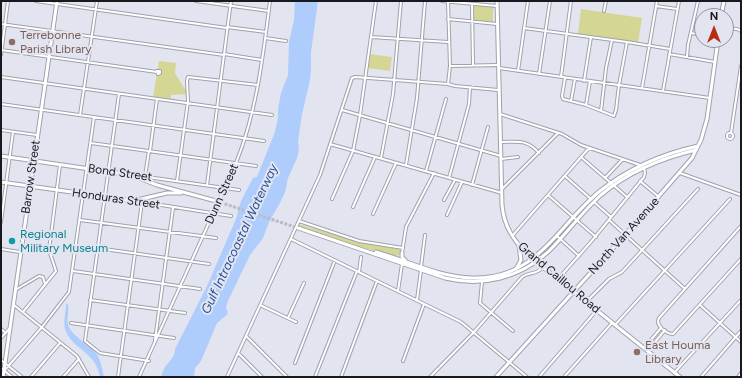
<!DOCTYPE html>
<style>
body{margin:0}
#map{position:relative;width:742px;height:378px;overflow:hidden;background:#e2e4f0;font-family:Figtree,sans-serif}
canvas{display:block}
.frame{position:absolute;inset:0;border:2px solid #18191d;pointer-events:none}
.north{position:absolute;left:694px;top:8px;width:40px;height:40px;box-sizing:border-box;background:#e2e4f0;border:1px solid #91939c;border-radius:50%;rotate:0deg;font-size:11px;font-weight:700;line-height:16px;text-align:center;color:#18191d}
.north::after{content:'';display:block;margin:auto;width:14px;height:18px;background:#b82c15;clip-path:polygon(50% 0,100% 100%,50% 72%,0 100%)}
</style>
<div id="map">
<canvas width="742" height="378"></canvas>
<div class="frame"></div>
<div class="north">N</div>
</div>
<script>
const g = document.querySelector('canvas').getContext('2d');
g.lineJoin = 'round';
function fillPath(path, color) {
  g.fillStyle = color;
  g.fill(path, 'evenodd');
}
function trace(path, color, width, dash) {
  g.strokeStyle = color;
  g.lineWidth = width;
  g.lineCap = dash ? 'butt' : 'round';
  g.setLineDash(dash || []);
  g.stroke(path);
}
function write(font, color, halo, rows, align = 'center') {
  g.font = font + ' Figtree,sans-serif';
  g.lineWidth = 4;
  g.setLineDash([]);
  g.textBaseline = 'middle';
  g.strokeStyle = halo;
  g.fillStyle = color;
  for (const [text, x, y, turn = 0] of rows) {
    g.save();
    g.translate(x, y);
    g.rotate((+turn || 0) * Math.PI / 180);
    g.textAlign = isNaN(turn) ? turn : align;
    if (halo) g.strokeText(text, 0, 0);
    g.fillText(text, 0, 0);
    g.restore();
  }
}
const green = new Path2D(`
 M473,5L493,6V22L473,20Z
 M581,9L642,18L638,43L578,34Z
 M369,54L392,57L390,71L367,68Z
 M159,61L176,63L175,73L188,94L171,95V99L153,97Z
 M298,224L359,242L399,249L401,251V253L397,256L364,248L303,228L298,225Z`);
const water = new Path2D(`
 M295,1H318L311,52V68L310,80L302,114L298,141L299,150L297,158L288,178L285,192L280,203L269,222L263,238L250,255L228,301L226,307L228,314L217,323L201,361L195,368L194,377H161C162,374 163,370 165,367C169,361 175,358 175,349L207,286L236,219L241,201L253,178L257,177L275,132L278,118V109L281,93L288,75L289,42L294,20Z
 M67,303C71,309 65,319 69,327C75,339 88,343 96,353C101,360 102,369 104,377H100C96,351 72,350 65,329C63,322 66,311 66,304Z`);
const secondaryTunnel = new Path2D(`
 M216,201L298,228`);
const minor = new Path2D(`
 M36,1L227,28
 M196,1L269,11
 M442,1L497,6
 M472,4L473,65
 M656,6L677,9
 M604,11L606,1
 M448,19L497,24
 M1,24L224,55
 M227,27L266,32
 M524,28L627,42L670,49
 M726,28L737,29L741,31
 M691,33L702,35
 M371,37L448,42
 M265,38L286,41
 M1,50L157,72
 M224,54L262,60
 M669,54L715,62
 M1,55L8,1
 M687,57L688,45L698,1
 M450,66L498,65
 M499,68L710,98
 M157,71H160V73L158,74Z
 M518,71L528,1
 M539,74L550,1
 M1,77L272,115
 M561,77L571,1
 M565,78L562,96L563,99L586,105L614,116L616,110L619,85L627,42
 M584,81L591,37
 M448,84L450,66L448,2
 M642,88L657,1
 M663,91L679,1
 M119,94L85,341L100,353L149,361
 M571,101L575,79
 M1,104L264,141
 M586,105L590,81
 M342,110L501,156
 M601,111L606,68L612,40
 M500,114L562,134L581,145L640,165
 M80,115L97,1
 M1,130L37,135
 M727 136a3 3 0 1 1 6 0a3 3 0 1 1-6 0Z
 M731,133L741,66
 M501,142C518,142 527,139 539,153
 M91,143L256,166
 M330,144L502,193
 M150,151L157,99
 M581,157L627,197
 M381,158L393,94L401,1
 M501,159L518,157
 M406,165L417,98L425,1
 M426,171L446,99
 M680,173L741,195
 M133,175L239,190
 M145,176L149,151
 M565,176L591,199
 M449,178L469,104L470,87
 M605,178L623,159
 M177,181L188,101L187,81L188,77L258,85
 M640,181L659,197
 M207,185L231,1
 M472,185L488,127
 M502,189L558,133
 M548,195L596,237
 M332,199L353,151L360,115L376,1
 M444,200L455,180
 M594,202L611,217
 M353,207L375,157
 M373,214L396,163
 M447,215L462,182
 M80,220L216,238
 M609,220L685,289
 M299,221L359,241L403,248
 M1,222L13,132
 M741,226L659,318C655,325 666,334 673,334L741,259
 M513,235L589,148
 M557,236L579,256
 M291,239L461,322L527,377
 M97,248L209,264
 M1,249L20,252
 M402,253L406,227L434,173
 M421,267L425,235
 M73,271L200,289
 M359,272L361,257
 M558,279L590,243L644,177L645,173L644,168
 M482,282L480,303L513,331
 M15,289H17L39,276L43,277L45,284
 M398,291L402,264
 M90,300L185,313
 M417,300L421,270
 M586,302L609,279L622,272L698,189
 M14,305L77,356L89,377
 M260,305L296,322
 M700,305L741,342
 M23,312L56,271L49,250L60,165
 M288,318L304,283
 M71,323L174,338
 M615,325L730,199
 M1,329L6,333
 M246,336L287,377
 M1,338L9,329
 M155,340L173,208
 M644,348L661,328
 M648,350L665,330
 M238,353L262,377
 M1,360L22,377
 M403,361L424,304
 M295,363L335,260
 M1,368L12,377
 M4,371L42,327L69,292L94,117
 M674,373L741,300
 M31,377L60,343
 M63,377L79,359
 M118,377L142,202L231,216
 M139,377L236,163C257,111 263,56 270,1
 M227,377L320,175L352,78L355,77L448,84L455,86L498,90
 M315,377L357,271
 M341,377L377,281
 M430,377L474,332L522,277C530,271 535,276 543,267
 M539,377L597,310
 M564,377L612,323
 M701,377L741,331
 M738,377L741,373`);
const secondary = new Path2D(`
 M497,1L502,205C504,227 514,241 529,256L680,377
 M721,16L724,1
 M1,156L131,175L157,185L216,201
 M1,182L142,202
 M137,200L167,193H181
 M298,228L445,278C483,287 520,278 549,251C567,233 582,212 601,195C628,172 662,158 696,150
 M376,252C408,261 439,277 472,278C537,280 557,226 600,191C629,168 662,154 698,146
 M402,253V257L405,260
 M516,269L521,260L519,246
 M3,377L57,1
 M496,377L625,235L692,158L701,140L707,119L718,40`);
const markers = [
 [12,42,4,"#8d6e63"],
 [12,241,4,"#0f9aa8"],
 [637,352,4,"#8d6e63"]
];
const educationNames = [
 ["Terrebonne",20,35],
 ["Parish Library",20,49],
 ["East Houma",645,345],
 ["Library",645,359]
];
const streetNames = [
 ["Bond Street",120,173,8],
 ["Barrow Street",31,177,-82],
 ["Dunn Street",222,194,-66],
 ["Honduras Street",116,199,8],
 ["North Van Avenue",624,236,-48],
 ["Grand Caillou Road",559,278,40]
];
const cultureNames = [
 ["Regional",20,234],
 ["Military Museum",20,248]
];
const waterNames = [
 ["Gulf Intracoastal Waterway",240,239,-65]
];
fillPath(green, '#d4d794');
fillPath(water, '#aeccfc');
trace(secondaryTunnel, '#babbc6', 3, [3, 1.5]);
trace(minor, '#9fa1ac', 4);
trace(secondary, '#9fa1ac', 5);
trace(minor, '#fff', 2);
trace(secondary, '#fff', 3);
for (const [x, y, r, color] of markers) {
  const dot = new Path2D();
  dot.arc(x, y, r, 0, 2 * Math.PI);
  g.fillStyle = color;
  g.fill(dot);
  trace(dot, '#e2e4f0', 1.5);
}
write('12px', '#785e54', '#e2e4f0', educationNames, 'left');
write('12px', '#18191d', '#e2e4f0', streetNames);
write('12px', '#0d838f', '#e2e4f0', cultureNames, 'left');
write('italic 13px', '#29539a', '#e2e4f0', waterNames);
</script>
